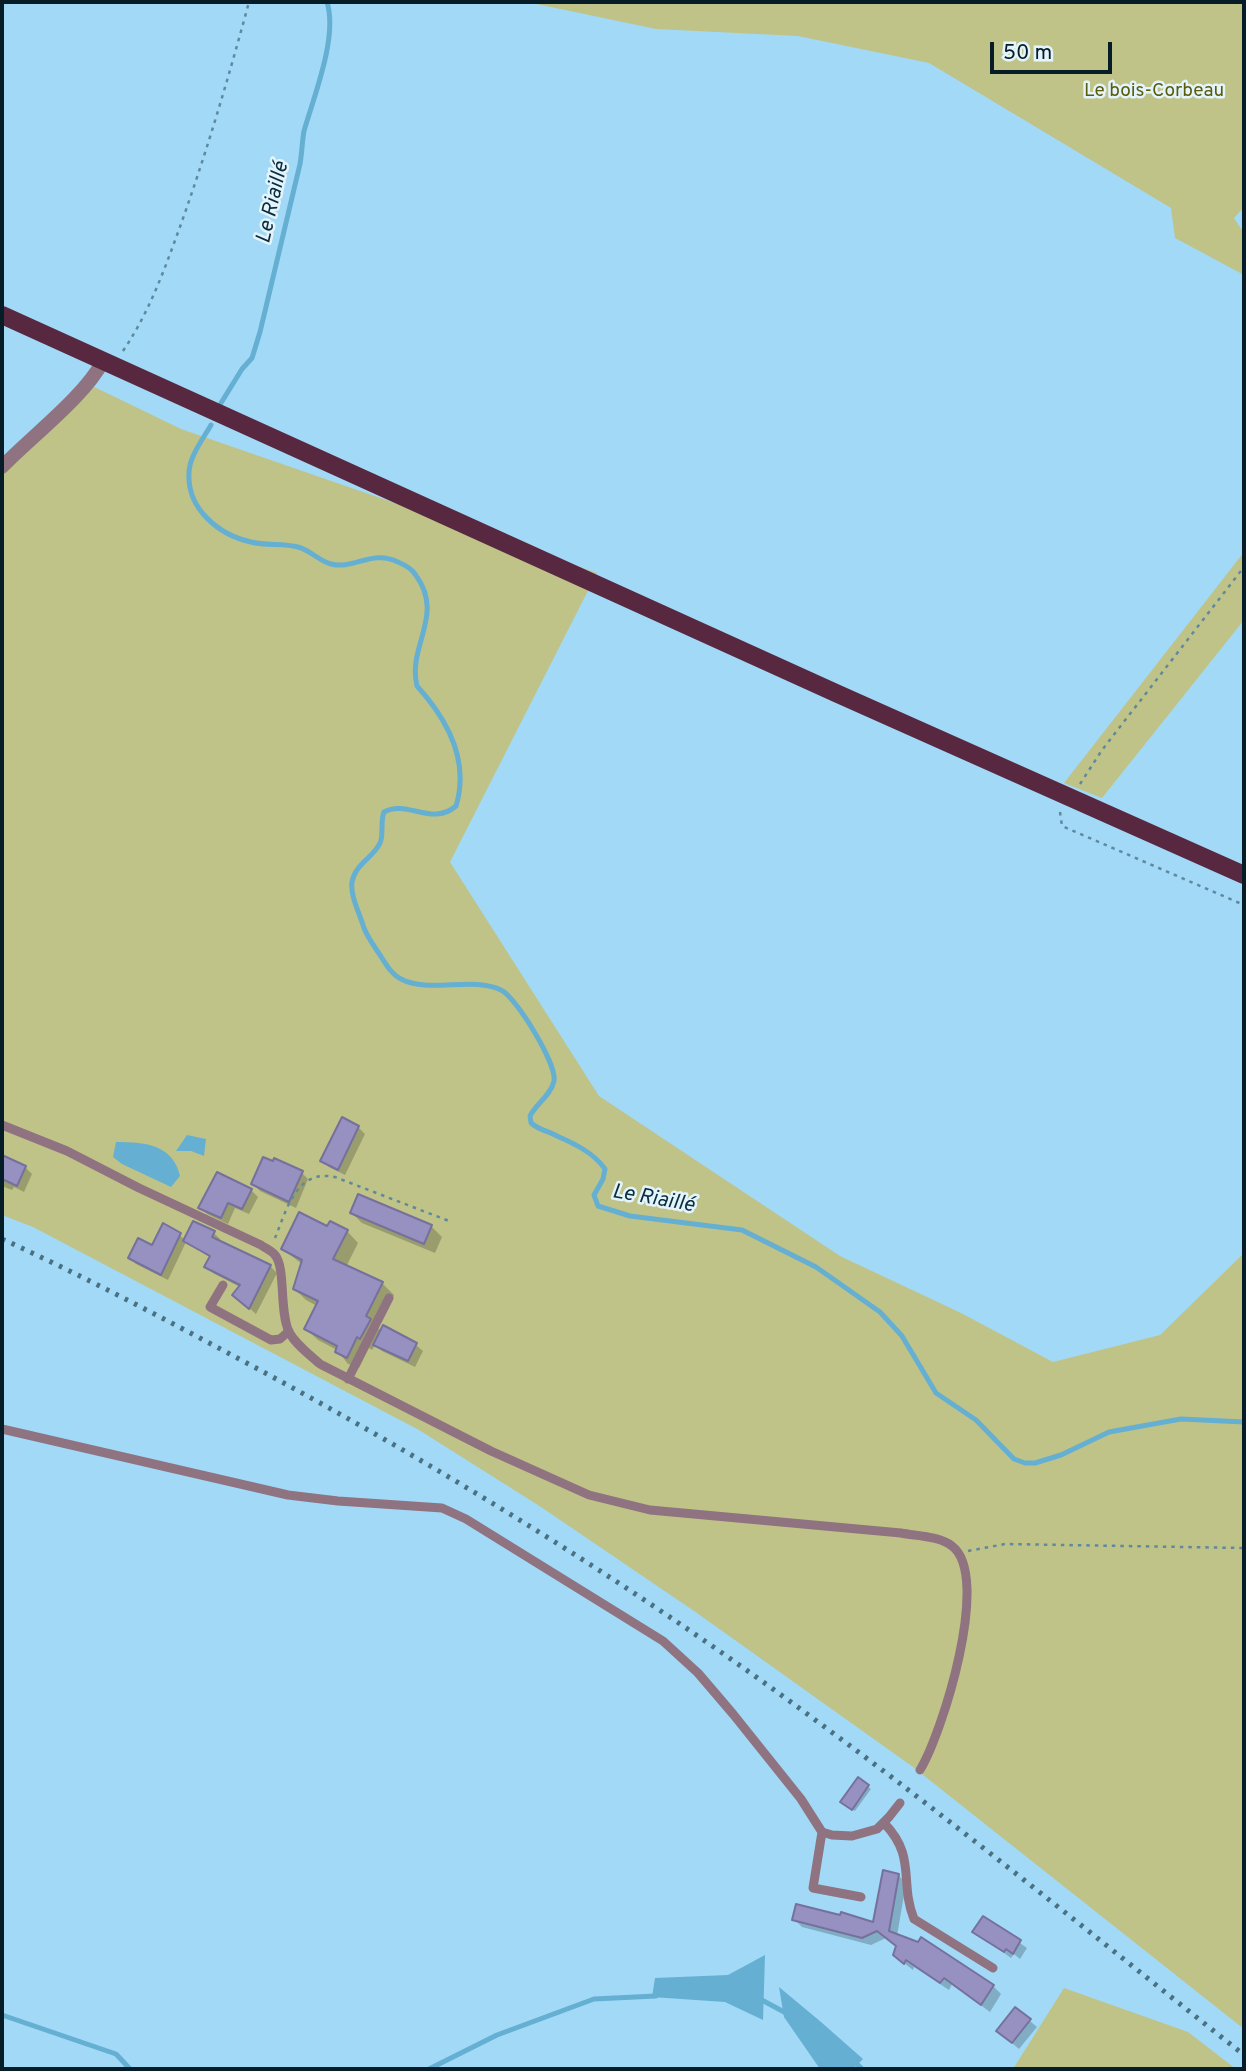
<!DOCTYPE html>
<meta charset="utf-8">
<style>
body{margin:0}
#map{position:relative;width:1246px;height:2071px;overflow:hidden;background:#a1d9f6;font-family:Overpass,sans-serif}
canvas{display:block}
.frame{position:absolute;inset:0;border:4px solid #061d27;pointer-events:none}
.scale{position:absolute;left:990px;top:42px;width:122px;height:32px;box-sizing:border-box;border:4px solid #061d27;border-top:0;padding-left:9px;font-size:21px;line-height:24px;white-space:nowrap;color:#061d27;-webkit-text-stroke:5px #e4f4fd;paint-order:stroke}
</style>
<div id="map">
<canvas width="1246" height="2071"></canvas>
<div class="frame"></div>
<div class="scale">50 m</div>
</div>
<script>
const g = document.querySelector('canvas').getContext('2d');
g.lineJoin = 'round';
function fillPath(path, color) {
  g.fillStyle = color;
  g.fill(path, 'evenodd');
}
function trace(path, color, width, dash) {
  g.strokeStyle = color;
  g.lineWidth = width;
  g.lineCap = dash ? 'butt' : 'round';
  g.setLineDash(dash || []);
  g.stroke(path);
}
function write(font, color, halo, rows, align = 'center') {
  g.font = font + ' Overpass,sans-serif';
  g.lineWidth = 5;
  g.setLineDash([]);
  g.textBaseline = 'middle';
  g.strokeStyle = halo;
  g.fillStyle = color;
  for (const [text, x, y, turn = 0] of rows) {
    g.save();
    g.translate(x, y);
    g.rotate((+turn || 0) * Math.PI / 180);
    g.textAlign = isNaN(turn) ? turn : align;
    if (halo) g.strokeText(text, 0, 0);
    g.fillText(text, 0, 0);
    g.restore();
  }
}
const green = new Path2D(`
 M527,2H1244V207L1234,218L1244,233V275L1175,238L1171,208L929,63L798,36L656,29Z
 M82,381L181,429L597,573L450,862L599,1096L840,1256L961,1313L1053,1362L1160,1335L1244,1253V2029L913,1767L697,1613L541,1507L419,1430L33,1227L2,1215V466Z
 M1244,552V620L1102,798L1064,783Z
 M1064,1988L1188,2032L1236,2069H1013Z`);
const water = new Path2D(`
 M187,1135L206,1139L204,1156L191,1151H176Z
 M116,1142C144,1142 173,1144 180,1176L171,1187L122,1164L113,1157Z
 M765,1955L763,2020L725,2002L652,1997L655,1978L728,1975Z
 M779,1987L821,2022L863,2059L853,2069H820L784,2017Z`);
const shadow = new Path2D(`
 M358,1127L365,1134L345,1175L329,1167L322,1160Z
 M2,1156L25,1167L32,1174L24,1192L14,1187L12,1190L2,1186Z
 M274,1163L302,1173L308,1179L296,1208L260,1191L253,1184Z
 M251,1190L258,1197L249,1214L235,1208L228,1224L207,1214L201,1208Z
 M352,1213L431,1226L442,1237L435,1253L362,1223Z
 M163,1226L185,1239L214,1233L220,1239L219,1242L270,1266L277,1273L256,1314L241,1301L240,1287L213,1273L207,1266L211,1258L186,1242L168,1280L136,1264L130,1258L152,1247Z
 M328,1229L347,1231L358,1243L346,1267L382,1283L394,1295L378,1328L382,1332L384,1328L416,1345L423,1351L415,1367L382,1351L375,1345L372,1350L369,1348L359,1368L348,1364L337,1350L318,1340L306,1329L317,1306L306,1300L295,1289L303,1265L283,1249Z
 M859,1780L871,1789L855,1811L845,1805Z
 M898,1875L906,1883L897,1936L919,1944L922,1940L993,1986L1001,1994L990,2012L952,1984L949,1990L914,1967L913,1970L904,1963L897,1947L886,1938L871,1945L802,1927L794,1919L875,1924Z
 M984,1918L1027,1948L1020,1959L1014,1954L1011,1958L975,1932Z
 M1016,2009L1037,2027L1019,2049L1005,2037Z`);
const stream = new Path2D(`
 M221,403L242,369L252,358L260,332L300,164C302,153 302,142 304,131C314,96 338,37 327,2
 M211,425C203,439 189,457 189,473C187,509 219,535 251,542C266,546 283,543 298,547C310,550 319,561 331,564C354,570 372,549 398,562C405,565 411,568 415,574C446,615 407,645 417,686C447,719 470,760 456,806C432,827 407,799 384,812C380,822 384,834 380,843C373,858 355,864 352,882C350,896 360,914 364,928C368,938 374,946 380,955C386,964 391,974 401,979C429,994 472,976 501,990C516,997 557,1064 554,1081C551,1095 536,1104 530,1116L531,1123C539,1130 548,1131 557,1136C575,1144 594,1153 605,1169L603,1179L594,1195L598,1206L630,1216L742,1230L816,1267L880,1312L902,1336L936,1393L976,1420L1014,1459L1025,1463H1035L1061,1455L1109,1432L1181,1419L1244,1422
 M758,1998L786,2013
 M2,2015L116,2054L130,2069
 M854,2061L862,2069
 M429,2069L497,2035L594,1999L656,1996`);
const building = new Path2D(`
 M342,1117L359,1126L338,1170L320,1161Z
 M2,1155L26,1166L17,1186L2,1179Z
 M263,1157L273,1161L274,1158L303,1171L289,1202L251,1184Z
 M217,1172L252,1189L242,1209L228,1203L221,1218L198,1208Z
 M358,1194L432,1225L424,1244L350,1213Z
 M299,1212L327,1226L330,1221L348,1230L333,1259L383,1282L366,1316L371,1319L360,1339L357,1337L347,1358L335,1352L337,1346L304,1329L318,1301L293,1289L302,1260L281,1249Z
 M193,1221L215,1231L212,1237L271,1265L249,1309L232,1295L240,1285L204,1267L210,1256L183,1241Z
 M163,1223L181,1233L161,1275L128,1258L138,1238L152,1245Z
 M383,1325L417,1343L408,1361L373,1345Z
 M858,1777L869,1785L852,1810L840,1802Z
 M883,1870L899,1874L889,1931L918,1942L921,1937L994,1985L981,2005L944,1978L940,1983L906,1960L904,1964L893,1955L896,1946L877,1931L862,1938L792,1920L796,1904L840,1915L841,1912L873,1922Z
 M983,1916L1021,1940L1013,1954L1006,1949L1004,1952L972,1932Z
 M1015,2007L1031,2019L1012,2043L996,2031Z`);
const path = new Path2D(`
 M123,351C150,311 165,268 181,224C207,151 229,76 249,2
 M1080,784L1102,750L1244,567
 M1060,812L1062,826L1244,905
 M275,1238C287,1209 296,1169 335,1177L449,1221
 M968,1551L1005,1544L1244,1548`);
const service = new Path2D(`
 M2,1125L67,1151L139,1188L261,1245C265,1248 272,1251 275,1255C286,1268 279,1311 289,1332C296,1345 309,1354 320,1364L491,1451L589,1495L650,1510L901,1533C916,1536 940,1536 952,1546C992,1576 942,1734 920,1770
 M223,1285L210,1307L271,1340L280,1339L289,1331
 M348,1379L389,1298
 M2,1429L288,1495L338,1501L442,1508L466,1519L663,1641L698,1673L733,1714L801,1799L822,1832L832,1835L852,1836L877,1829L889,1817L900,1803
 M884,1823C917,1857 899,1882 914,1919L993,1968
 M822,1832L813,1888L861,1897`);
const minor = new Path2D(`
 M2,467C31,437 85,396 103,361`);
const primary = new Path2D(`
 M2,315L838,694L1244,875`);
const rail = new Path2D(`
 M2,1239C88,1278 172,1323 256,1368C429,1461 598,1564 759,1679C925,1798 1084,1928 1244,2055`);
const parkNames = [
 ["Le bois-Corbeau",1154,92]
];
const waterNames = [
 ["Le Riaillé",274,203,-77],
 ["Le Riaillé",653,1200,10]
];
fillPath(green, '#c0c388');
fillPath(water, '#65afd2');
fillPath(shadow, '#0003');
trace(stream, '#65afd2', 5);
fillPath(building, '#9791c1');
trace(building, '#76709d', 2);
trace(path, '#5f899d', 2.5, [3.5, 5]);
trace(service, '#907380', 9);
trace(minor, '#907380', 14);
trace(primary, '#572840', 18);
trace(rail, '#4a7082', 5, [3.5, 7]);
write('19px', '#5b5c0a', '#e4f4fd', parkNames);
write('italic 21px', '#0a2d3c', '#e4f4fd', waterNames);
</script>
